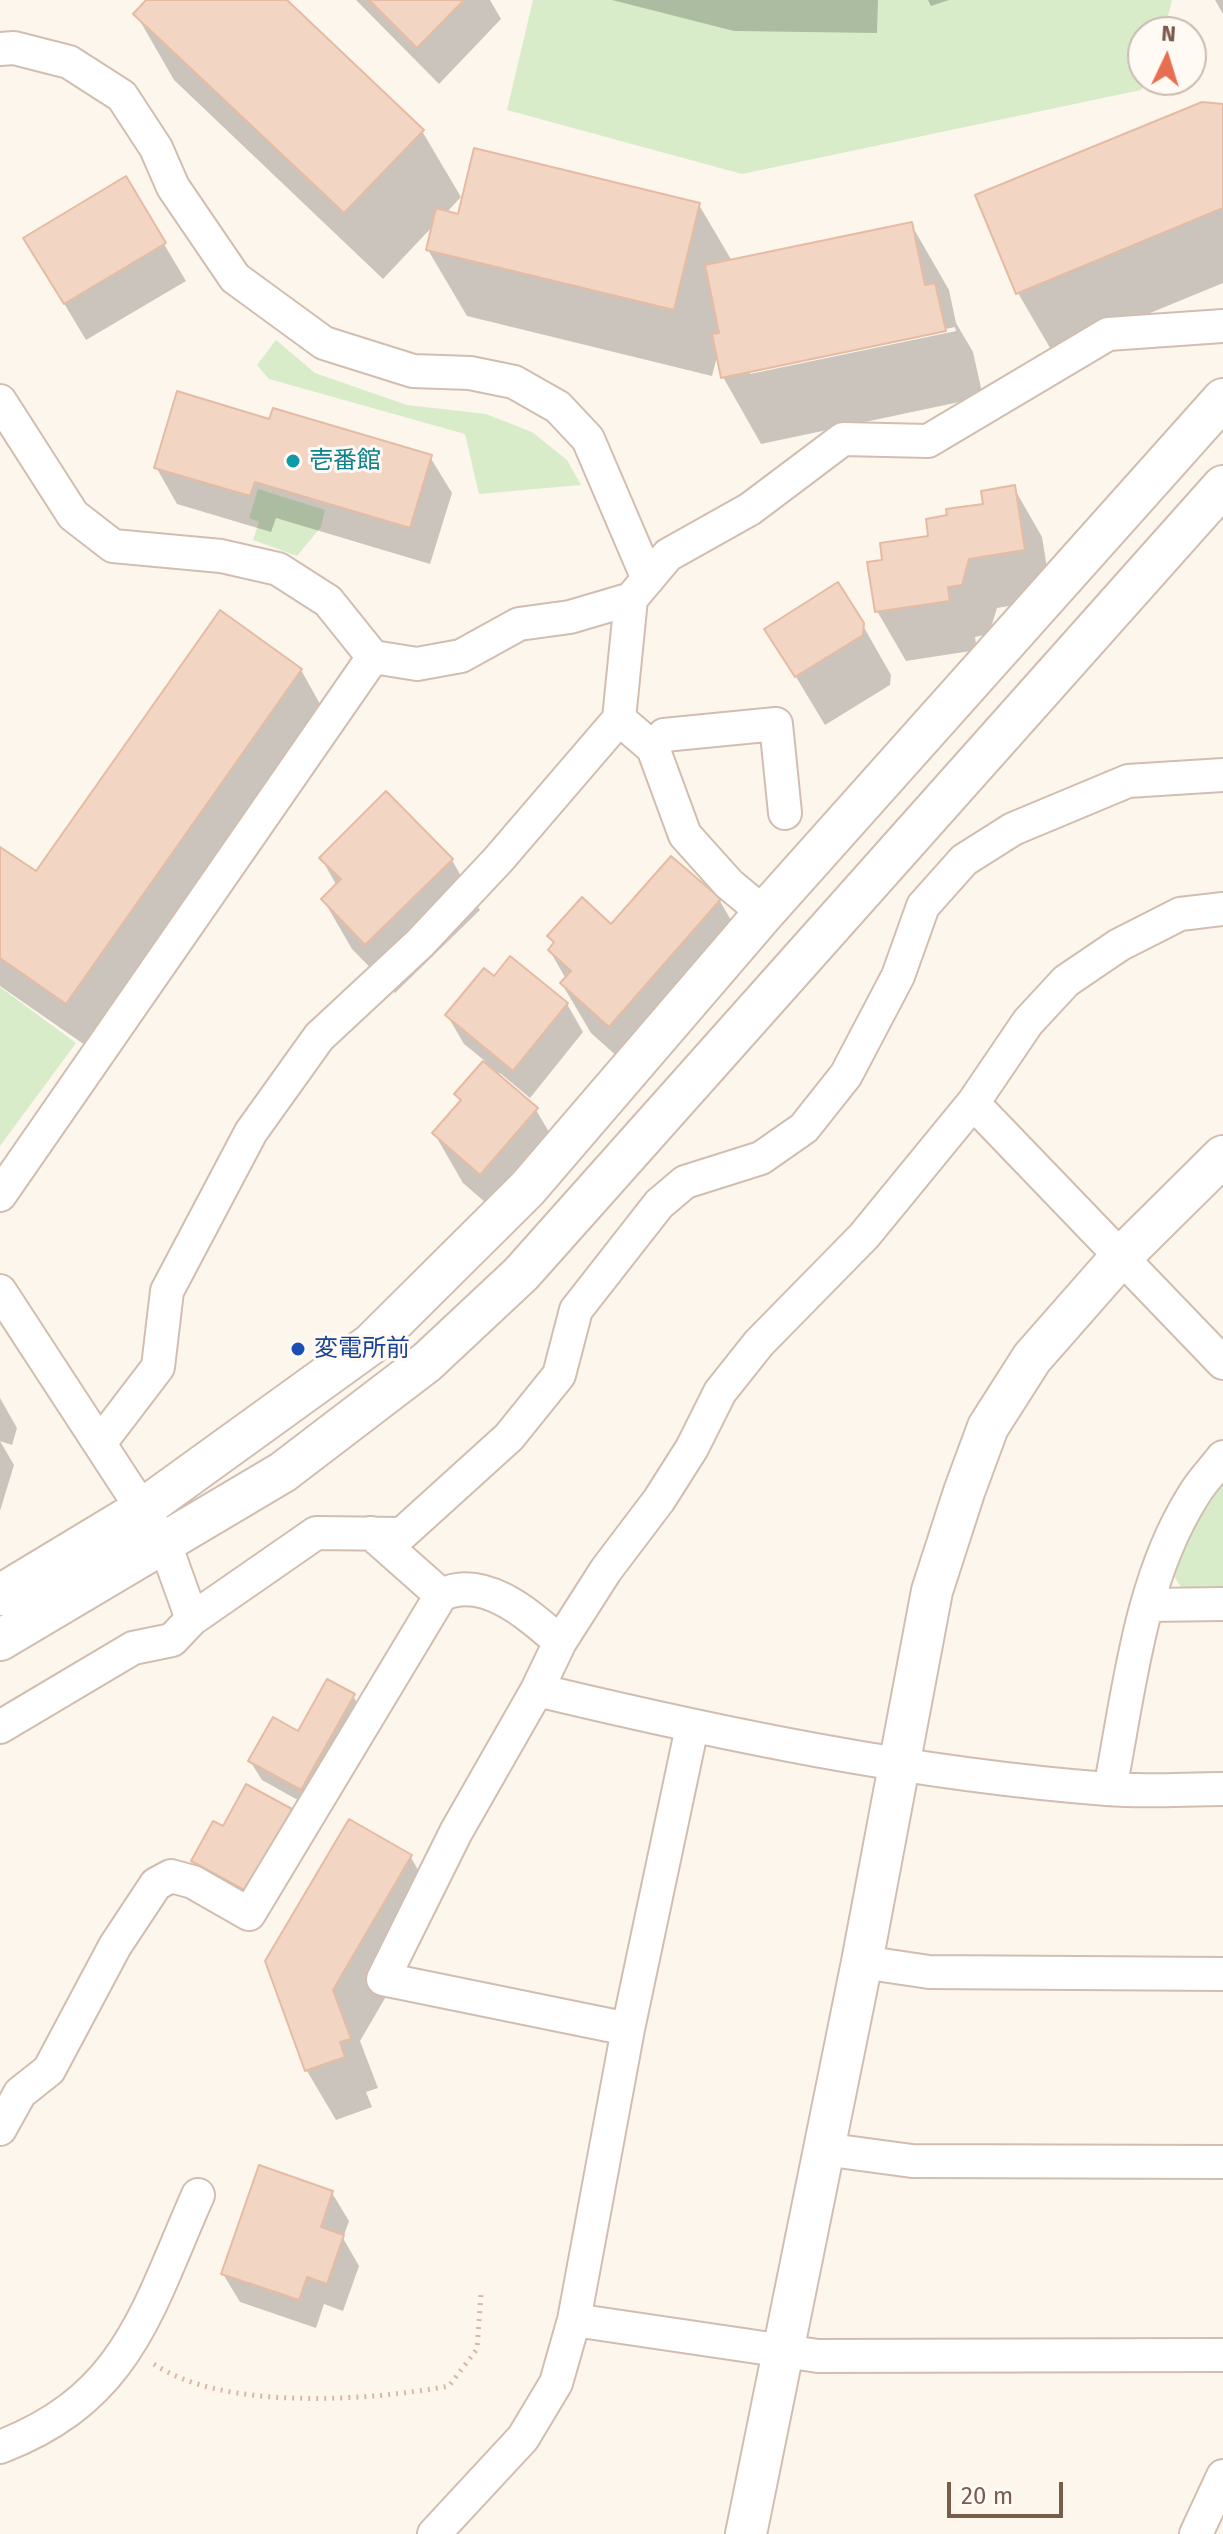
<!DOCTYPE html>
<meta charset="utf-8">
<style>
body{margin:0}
#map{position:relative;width:1223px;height:2534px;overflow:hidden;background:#fdf6ec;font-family:"Fira Sans",sans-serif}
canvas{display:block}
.north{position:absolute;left:1127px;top:16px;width:80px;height:80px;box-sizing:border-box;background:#fffaf3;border:2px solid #cabbb1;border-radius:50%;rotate:4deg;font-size:22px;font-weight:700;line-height:32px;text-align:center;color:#7a5c4d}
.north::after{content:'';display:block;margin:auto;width:28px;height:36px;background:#e76f51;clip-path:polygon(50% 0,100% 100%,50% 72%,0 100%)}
.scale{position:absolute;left:947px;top:2482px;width:116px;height:36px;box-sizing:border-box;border:4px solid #7a5c4d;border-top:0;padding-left:10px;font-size:24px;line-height:28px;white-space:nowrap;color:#7a5c4d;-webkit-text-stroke:6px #fffaf3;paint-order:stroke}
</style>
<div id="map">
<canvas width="1223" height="2534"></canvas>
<div class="north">N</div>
<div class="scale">20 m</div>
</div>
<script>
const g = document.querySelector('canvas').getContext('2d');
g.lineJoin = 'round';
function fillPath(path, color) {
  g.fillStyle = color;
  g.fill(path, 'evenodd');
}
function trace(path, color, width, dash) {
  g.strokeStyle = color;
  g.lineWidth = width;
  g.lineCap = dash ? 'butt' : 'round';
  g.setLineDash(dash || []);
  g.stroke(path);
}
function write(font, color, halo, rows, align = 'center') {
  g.font = font + ' "Fira Sans","Noto Sans JP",sans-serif';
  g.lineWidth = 6;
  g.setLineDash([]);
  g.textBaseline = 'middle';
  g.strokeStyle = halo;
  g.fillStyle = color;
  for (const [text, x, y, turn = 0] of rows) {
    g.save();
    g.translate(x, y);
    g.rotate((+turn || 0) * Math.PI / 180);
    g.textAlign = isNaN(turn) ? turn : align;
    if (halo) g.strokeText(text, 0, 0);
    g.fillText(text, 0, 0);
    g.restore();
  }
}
const green = new Path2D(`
 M533,0H1172L1164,32H1143L1145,80L1141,90L742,174L507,110Z
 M276,340L315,373L407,405L486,414L532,432L567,460L581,485L479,494L465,434L269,379L257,365Z
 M258,489L325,510L321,527L297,556L253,540L259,522L249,518Z
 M0,987L76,1043L0,1146Z
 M1223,1479V1589H1182L1173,1574L1206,1500Z`);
const shadow = new Path2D(`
 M149,0H285L422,131L461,197L446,213L460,216L699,205L732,261L911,224L949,290L956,323L973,352L983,397L761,444L723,377L718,353L712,376L467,316L428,250L434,225L383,279L174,80L136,14ZM955,327L956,331L750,374V370Z
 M356,0H490L501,19L439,84Z
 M612,0H878L877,33L734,31Z
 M928,0H949L931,6Z
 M1215,0H1223V14Z
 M1223,106V283L1053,353L1018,293Z
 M125,179L186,281L86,340L47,275Z
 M271,422L430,457L452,493L430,564L276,518L271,532L177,504L156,467Z
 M1014,488L1042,537L1052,599L997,608L989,634L975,637L977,650L906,661L877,611L885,561L930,538L949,517L985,505Z
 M862,624L891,675L890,685L825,725L767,629Z
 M301,670L329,720L95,1052L0,986V849L36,874Z
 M321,858L452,860L480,910L395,993L352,949L323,899L337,886Z
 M672,859L720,901L748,950L638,1075L591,1033L562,984L566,979L550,951L555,945L550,936L612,927Z
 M494,979L567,1004L583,1032L530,1098L500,1073L497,1076L536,1110L565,1159L509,1223L463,1183L434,1133L461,1102L457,1094L485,1061L464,1044L447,1015Z
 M0,1398L17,1428L12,1445L0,1441L14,1465L0,1511Z
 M353,1696L365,1715L312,1808L262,1780L250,1761Z
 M290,1811L301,1830L257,1909L205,1880L193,1861L224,1828Z
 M410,1856L439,1906L360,2041L378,2088L366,2092L372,2107L336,2120L307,2071L267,1961Z
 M332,2193L349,2221L343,2238L359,2266L343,2311L324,2304L316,2328L240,2302L223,2274Z`);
const building = new Path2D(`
 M146,0H287L424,130L344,213L133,14Z
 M369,0H464L417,48Z
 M1202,102L1223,104V208L1016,294L975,195Z
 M474,148L700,203L674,310L426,250L436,208L458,214Z
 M126,176L166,243L64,304L23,238Z
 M912,222L925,285L935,283L946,331L721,378L712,334L719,333L705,265Z
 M177,391L269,419L273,408L432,455L410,528L255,482L250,496L154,468Z
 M1015,485L1025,550L969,559L962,585L948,587L950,601L875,612L867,562L882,560L880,543L928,536L926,519L947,515L946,509L983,504L981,491Z
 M838,582L864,623L863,635L795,677L764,629Z
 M220,610L302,669L66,1004L0,958V847L36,871Z
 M386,791L453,859L365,945L321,899L341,879L319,858Z
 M671,856L721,899L609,1027L560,983L571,971L548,950L554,942L547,936L582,897L611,924Z
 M510,956L568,1003L513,1071L445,1015L484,968L494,976Z
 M483,1061L538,1108L480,1175L432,1133L461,1100L454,1094Z
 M327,1679L355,1694L301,1790L248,1761L273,1717L298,1731Z
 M246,1784L292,1809L246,1891L191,1861L213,1821L223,1826Z
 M349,1819L412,1855L333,1990L351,2039L340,2042L345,2057L305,2071L265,1961Z
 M259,2165L333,2191L321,2227L344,2235L327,2284L307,2277L299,2300L221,2274Z`);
const path = new Path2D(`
 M154,2364C223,2411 369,2401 449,2386L477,2349L481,2295`);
const minor = new Path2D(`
 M0,49L14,48L69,62L122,96L156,148L173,187L235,278L324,343L413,371L470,373L514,382L558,407L588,439L648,579
 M0,401L73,515L113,546L221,556L278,569L328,601L373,657L417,664L461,656L519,624L570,617L631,599L668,555L750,509L843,439L928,441L1108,334L1223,326
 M619,719L653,748L685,835L729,884L764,913
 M653,748L664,735L776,724L785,813
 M973,1103L1223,1363
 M0,1195L373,657
 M0,1291L165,1544L192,1619
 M100,1443L158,1367L167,1291L251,1132L319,1037L420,943L498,860L619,719L631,599
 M441,1595C484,1574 529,1615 560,1642
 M1148,1605L1223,1604
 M537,1690L560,1642L606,1570L659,1500L692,1448L720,1392L759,1343L864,1236L973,1103L1028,1022L1066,981L1119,945L1180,914L1223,909
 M0,1727L133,1648L172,1640L192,1619L316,1533L402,1534L509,1437L559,1375L576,1310L659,1204L685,1182L761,1158L804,1128L846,1075L898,976L923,906L964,860L1013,829L1128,781L1223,775
 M1110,1789C1129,1692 1139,1582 1193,1496C1201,1482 1213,1470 1223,1457
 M1223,1789C1185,1789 1145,1792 1107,1789C913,1774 725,1735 537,1690L456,1832L383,1979L628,2029L574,2320L818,2356L1223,2355
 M862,1962L929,1972L1223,1974
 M628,2029L692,1727
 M0,2129L20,2093L49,2070L115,1946L156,1884L171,1876L193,1882L249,1914L441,1595L371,1533
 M823,2149L912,2161L1223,2162
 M0,2447C128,2398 147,2310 198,2195
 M434,2534L523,2438L556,2383L574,2320
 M1196,2534L1223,2476`);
const tertiary = new Path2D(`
 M0,1595L144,1508L371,1344L527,1189L764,913L1223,399
 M0,1640L283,1472L427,1362L521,1274L1223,486
 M746,2534L862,1962L932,1591L964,1492L988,1427L1032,1358L1119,1259L1223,1156`);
const markers = [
 [293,461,8,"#0f9aa8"],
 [298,1349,8,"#1a4fb4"]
];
const cultureNames = [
 ["壱番館",309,461]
];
const transitNames = [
 ["変電所前",314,1349]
];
fillPath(green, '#d8ecc9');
fillPath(shadow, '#0003');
fillPath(building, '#f3d5c3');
trace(building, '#e6bba3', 2);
trace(minor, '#d1beb0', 36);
trace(tertiary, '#d1beb0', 44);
trace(path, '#d9b8a5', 5, [2, 6]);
trace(minor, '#fff', 32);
trace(tertiary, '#fff', 40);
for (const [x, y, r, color] of markers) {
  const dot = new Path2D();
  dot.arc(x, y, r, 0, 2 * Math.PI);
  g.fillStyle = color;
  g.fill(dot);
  trace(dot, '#fffaf3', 3);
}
write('24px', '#0d838f', '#fffaf3', cultureNames, 'left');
write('24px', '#164399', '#fffaf3', transitNames, 'left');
</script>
